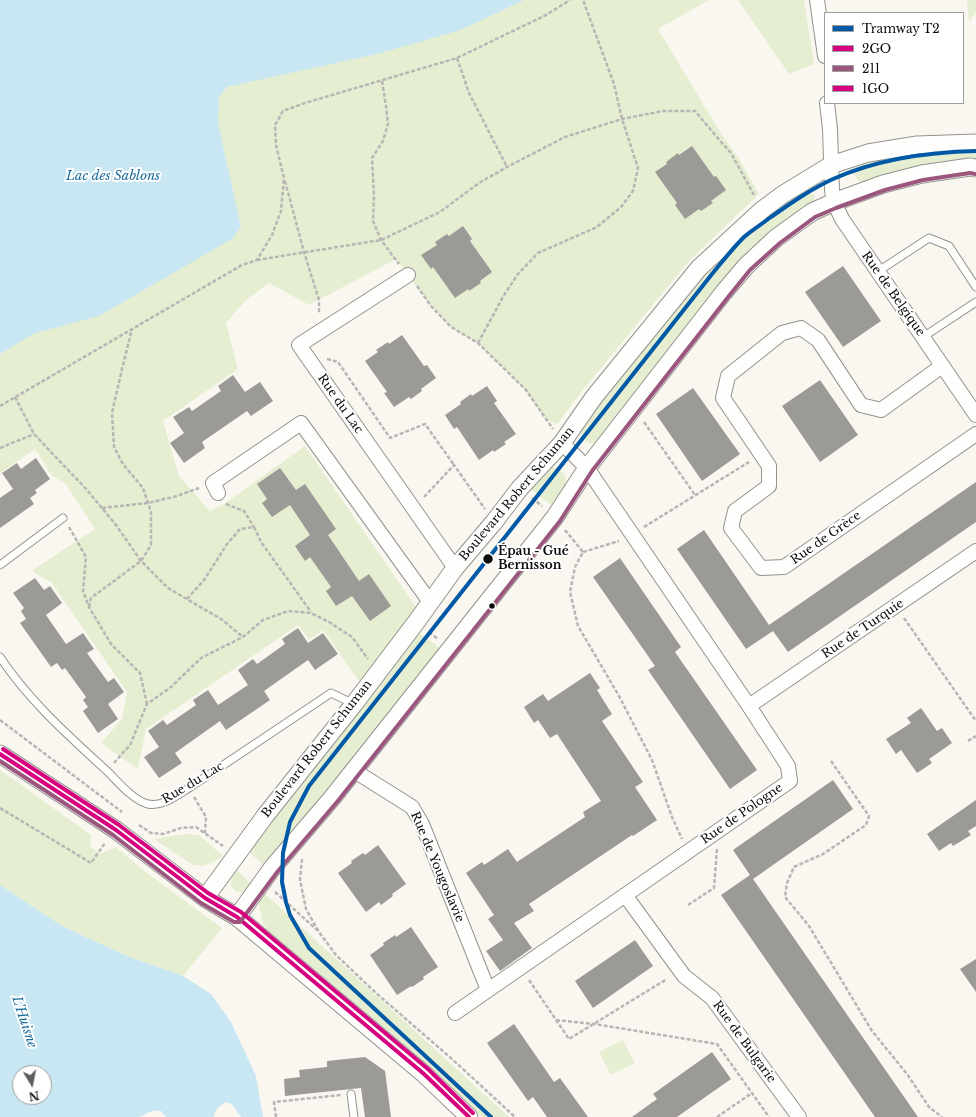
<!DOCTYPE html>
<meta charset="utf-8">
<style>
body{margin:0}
#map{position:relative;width:976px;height:1117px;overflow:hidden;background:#faf7f0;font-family:"Libre Baskerville",serif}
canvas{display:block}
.legend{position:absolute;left:824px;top:12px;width:140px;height:92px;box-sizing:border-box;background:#fff;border:1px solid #9e9e9e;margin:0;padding:5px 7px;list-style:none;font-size:12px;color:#0c0c0c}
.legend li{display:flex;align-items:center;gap:8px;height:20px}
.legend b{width:20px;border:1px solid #9e9e9e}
.north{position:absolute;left:12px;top:1065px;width:40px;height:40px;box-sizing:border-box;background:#fff;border:1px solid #9e9e9e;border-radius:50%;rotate:170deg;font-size:11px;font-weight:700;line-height:16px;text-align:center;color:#0c0c0c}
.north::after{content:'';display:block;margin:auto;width:14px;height:18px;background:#5f5e5c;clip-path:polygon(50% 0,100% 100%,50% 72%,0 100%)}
</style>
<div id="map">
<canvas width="976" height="1117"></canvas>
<ul class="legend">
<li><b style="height:5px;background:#0059a6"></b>Tramway T2</li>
<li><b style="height:5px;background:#d7007f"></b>2GO</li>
<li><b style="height:5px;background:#9b567e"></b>211</li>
<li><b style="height:5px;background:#d7007f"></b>1GO</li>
</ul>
<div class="north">N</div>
</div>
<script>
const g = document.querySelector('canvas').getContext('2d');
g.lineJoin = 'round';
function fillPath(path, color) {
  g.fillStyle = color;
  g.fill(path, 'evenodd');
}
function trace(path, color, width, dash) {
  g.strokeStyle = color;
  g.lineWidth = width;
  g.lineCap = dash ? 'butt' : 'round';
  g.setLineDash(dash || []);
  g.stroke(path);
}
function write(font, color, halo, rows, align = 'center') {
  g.font = font + ' "Libre Baskerville",serif';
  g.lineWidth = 4;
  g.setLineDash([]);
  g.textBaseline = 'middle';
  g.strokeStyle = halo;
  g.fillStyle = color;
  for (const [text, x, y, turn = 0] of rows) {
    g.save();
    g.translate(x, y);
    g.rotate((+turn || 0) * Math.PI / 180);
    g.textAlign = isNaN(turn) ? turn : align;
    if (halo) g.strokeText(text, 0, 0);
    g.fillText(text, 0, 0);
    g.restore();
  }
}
const green = new Path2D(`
 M0,0H709L658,29L722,135L738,157L759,194L689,261L583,390L557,424L546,420L526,390L478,343L451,327L431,306L396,259L309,305L269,283L246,300L226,323L238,369L163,421L179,476L210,511L224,504L305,446L420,613L361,684L323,630L309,640L298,625L146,729L138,769L101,743L122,719L127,692L51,582L36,574L33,570L95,529L65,483L52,476L35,449L0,473Z
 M738,0H804L814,64L789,74Z
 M967,0H976V12L969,21Z
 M976,149V165L919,167L886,174L863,182L858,181L854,175L855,169L858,165L902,152Z
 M805,191L814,195L815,201L804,213L600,442L593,444L585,441L580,431L582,424L659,327L736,241L769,213Z
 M553,468C556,469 560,470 562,472C574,483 559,497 552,506L529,488L546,470Z
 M416,631L440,648L307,819L267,868L249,852Z
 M0,770L91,835L90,846L100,854L116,847L143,870L222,928L183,976L127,956L62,926L0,885Z
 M188,834L199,835L223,856L215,861L204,866L193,865L154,839L177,835Z
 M237,870L252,885L242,893L235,891L231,886V879Z
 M263,892L509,1117H482L405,1046L319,973L269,932L262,921L259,904Z
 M623,1040L635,1063L611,1075L599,1052Z`);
const water = new Path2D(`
 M0,0H524L461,30L377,54L227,87L219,97L218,123L241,227L232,239L99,316L35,333L0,354Z
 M0,885L62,926L127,956L183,976L211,994L231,1022L256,1076L263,1117H241C237,1111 233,1104 226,1102C219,1106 215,1109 214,1117H166L161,1111C153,1109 147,1113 140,1117H0ZM20,1073H44V1097H20Z`);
const building = new Path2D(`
 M692,146L714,177L716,176L726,190L711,201L713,203L701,211L699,209L685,219L675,205L677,203L655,172L667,164L666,162L678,153L679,155Z
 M463,226L472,239L470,241L492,272L480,281L481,283L469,291L468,289L455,298L433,267L431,269L421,255L437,245L435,242L447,234L449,236Z
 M843,266L881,321L843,347L805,292Z
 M402,335L424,366L427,365L436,378L421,389L422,391L411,399L409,397L394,407L384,393L387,392L365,361L378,352L376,350L388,342L389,344Z
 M233,375L245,392L260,382L273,401L251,416L247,411L202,442L205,448L184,463L170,443L184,433L173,417L189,407L192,411L221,391L218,386Z
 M820,380L858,435L820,462L782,406Z
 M487,386L497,401L494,403L516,434L504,442L506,444L494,452L493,450L479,460L457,427L454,429L445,415L461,404L460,402L471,394L472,396Z
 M693,388L740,454L702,481L656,414Z
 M36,458L50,479L35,490L37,493L30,498L34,504L0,528V498L13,489L2,473L17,463L21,469Z
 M280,468L296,490L305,484L336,529L328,535L359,581L369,574L391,606L370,621L352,596L336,606L326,591L331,587L310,557L305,561L295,546L310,535L290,505L272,517L262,503L267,499L257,484Z
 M976,482V522L788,652L773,631L746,649L677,549L704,530L769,625Z
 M620,558L681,647L675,652L757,770L730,789L648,670L655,666L593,577Z
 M35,578L44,590L50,586L62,603L46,615L66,644L83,633L94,649L87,653L108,682L114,678L124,692L108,704L118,719L98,733L83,711L88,707L83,700L86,697L65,668L62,670L57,663L51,667L20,623L26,619L21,611L24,608L13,593Z
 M298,628L308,643L323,633L338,654L315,670L308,660L264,691L270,700L226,730L220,721L175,753L182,763L159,778L144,757L159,747L148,731L163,720L167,725L196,705L193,700L208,690L218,705L248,685L238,670L253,659L257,664L285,644L282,639Z
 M590,673L600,688L597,690L612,714L602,721L643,782L635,787L657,820L633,836L632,835L529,904L534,911L514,923L532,948L500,971L486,951L503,940L488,919L494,915L466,873L482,862L484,865L508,849L517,862L585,817L583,812L601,801L557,734L550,738L538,720L534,723L524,707L543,694L548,701Z
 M921,708L937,731L942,728L952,743L929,759L932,763L917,773L901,750L896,754L886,739L911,723L907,718Z
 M833,780L853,809L753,879L918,1117H875L721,895L750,875L733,850Z
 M976,800V826L968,831L971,835L953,846L951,843L939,851L927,834Z
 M378,845L406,884L392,894L393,896L381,905L379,902L366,912L338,873L352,863L351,861L363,853L365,855Z
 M411,927L438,967L423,977L424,979L412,987L411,986L397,995L370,955L384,945L383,943L395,935L396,937Z
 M635,940L653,966L593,1008L575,981Z
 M976,959V992L960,969Z
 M514,1024L554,1082L560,1078L588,1117H547L533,1097L528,1101L487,1043Z
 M712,1052L731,1079L677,1117H632L657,1099L653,1094Z
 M365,1057L385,1071L391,1117H365L361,1088L285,1096L284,1079L300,1077L299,1070L327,1067V1061Z`);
const path = new Path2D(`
 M457,58L469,93L507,167
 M382,81L386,106L388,124L383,141L372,158L374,196L373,221L381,240L399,264
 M285,181L304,252L319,300V314
 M257,260L381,240L440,212L479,183L507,167L565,137L622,119L663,111H695L721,142L731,153L754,195
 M417,286L431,306L451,327L478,343L526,390L553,429
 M478,343L504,295L518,274L538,253L597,227L621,207L633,191L638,168L622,119L614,84L583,0
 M327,359L338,362L390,438L425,424L454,465
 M15,397L34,434L87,490L116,525L141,561L168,588L221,619L243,637
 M0,406L242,265L257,260L272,235L281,211L284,178L276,145L275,125L283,111L305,103L457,58L546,15L570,0
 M644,422L695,495
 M0,448L34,434
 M424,497L454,465L485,509
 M532,498L542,506
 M226,504L244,511L254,527
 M102,508L148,503L177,496L199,488
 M69,527L86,557L83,591L89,607L111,644L140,673L147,704
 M644,527L749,462
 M565,530L583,552L575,567L570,592L578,626L619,696L652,760L672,817L682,839
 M583,552L619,541
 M187,599L204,580L227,544L240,529L254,527L261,542L311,612
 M89,607L91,598L141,561L151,545V512L143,488L123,464L114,447L112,413L122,369L132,329
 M904,618L976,721
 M429,632L438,639
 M0,720L122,812
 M968,741L976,736
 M831,761L869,816L866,825L823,854L794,867L787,883L785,897L809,926L872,1031L907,1074L929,1107L942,1117
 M114,763L130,745L147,704L171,687L201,658L243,637L263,620L288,611L311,613L329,622L352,637L368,659
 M194,797L206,817L205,833
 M0,808L91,863L105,843
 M139,825L151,833L163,834L181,828L196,827L223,846
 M302,859L300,880L306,909L319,932L336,955L376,993L452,1059L515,1117
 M275,892L317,930
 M688,905L714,888L717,849
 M529,980L569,1039L667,979
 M556,1020L594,1024L717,1044L769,1117
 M276,1117L274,1102L341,1095
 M717,1117L752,1093`);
const service = new Path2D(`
 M877,272L929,238L949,246L976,287
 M923,337L976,302
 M0,565L63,518
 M0,657C29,701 69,736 108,772C118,782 134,801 148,804C163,807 177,795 189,788L331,693L354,704
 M351,1094L354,1117`);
const minor = new Path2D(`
 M817,0L825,56
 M827,103L830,129L832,190L834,202L842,219L976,415
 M408,275L299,345L455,568
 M942,366L881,410L861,405L818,340L801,328L782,333L728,376L723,398L769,466V486L735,511L731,528L761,568L784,567L976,434
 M218,493L213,483L301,423L430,602
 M749,706L976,551
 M353,770L412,807L422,824L488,990
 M625,895L684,976L712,998L799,1117
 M455,1013L790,781L788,766L749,706L587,468L562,443`);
const tertiary = new Path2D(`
 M0,754L116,830L205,898L237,917L424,1074L469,1117
 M205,898L265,816L354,704L417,621L455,568L494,522L520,488L562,443L594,397L699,268L762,210L782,195L831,165L868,153L917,145L976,143
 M237,917L273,867L332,798L555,517L587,468L724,292L746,266L776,238L812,212L834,202L883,184L922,174L970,167L976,168`);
const bus1 = new Path2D(`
 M0,754L116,830L205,898L237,917L424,1074L469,1117`);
const bus2 = new Path2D(`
 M0,761L113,835L201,903L234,922H240L278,871L337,802L560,521L592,471L729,296L750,270L780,243L815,217L836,208L885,190L923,180L970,173L975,174`);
const bus3 = new Path2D(`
 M3,749L119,825L208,893L241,912L428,1069L473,1113`);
const tram1 = new Path2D(`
 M491,1117L309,948L290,915L286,902L282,882L283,853L290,822L309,786L712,274C722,262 732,249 744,237C752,230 762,224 771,217C791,203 811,189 833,179C878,159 928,152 976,151`);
const markers = [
 [488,559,5.5,"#0c0c0c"],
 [492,606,3.5,"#0c0c0c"]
];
const streetNames = [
 ["Rue de Belgique",893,294,55],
 ["Rue du Lac",340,404,55],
 ["Boulevard Robert Schuman",517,494,-50],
 ["Rue de Grèce",826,538,-35],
 ["Rue de Turquie",863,629,-34],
 ["Boulevard Robert Schuman",317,749,-52],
 ["Rue du Lac",193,783,-31],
 ["Rue de Pologne",742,814,-35],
 ["Rue de Yougoslavie",437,867,67],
 ["Rue de Bulgarie",744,1042,54]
];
const stopNames = [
 ["Épau - Gué",498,552],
 ["Bernisson",498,566]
];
const waterNames = [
 ["Lac des Sablons",113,176],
 ["L'Huisne",24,1022,72]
];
fillPath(green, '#e5eed1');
fillPath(water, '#c8e7f3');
fillPath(building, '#9c9a96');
trace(service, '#93928f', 9);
trace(minor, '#93928f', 16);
trace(tertiary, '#93928f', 19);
trace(path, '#b7b6b5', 2.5, [4, 2]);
trace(service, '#fefefd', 7);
trace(minor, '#fefefd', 14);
trace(tertiary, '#fefefd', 17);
trace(bus1, '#d7007f', 4);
trace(bus2, '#9b567e', 4);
trace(bus3, '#d7007f', 4);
trace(tram1, '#0059a6', 4);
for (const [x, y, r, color] of markers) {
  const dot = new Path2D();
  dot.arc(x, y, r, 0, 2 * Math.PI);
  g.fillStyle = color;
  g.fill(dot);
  trace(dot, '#fff', 1.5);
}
write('12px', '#0c0c0c', '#fff', streetNames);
write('bold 12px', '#0c0c0c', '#fff', stopNames, 'left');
write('italic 13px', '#196b9a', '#fff', waterNames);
</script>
